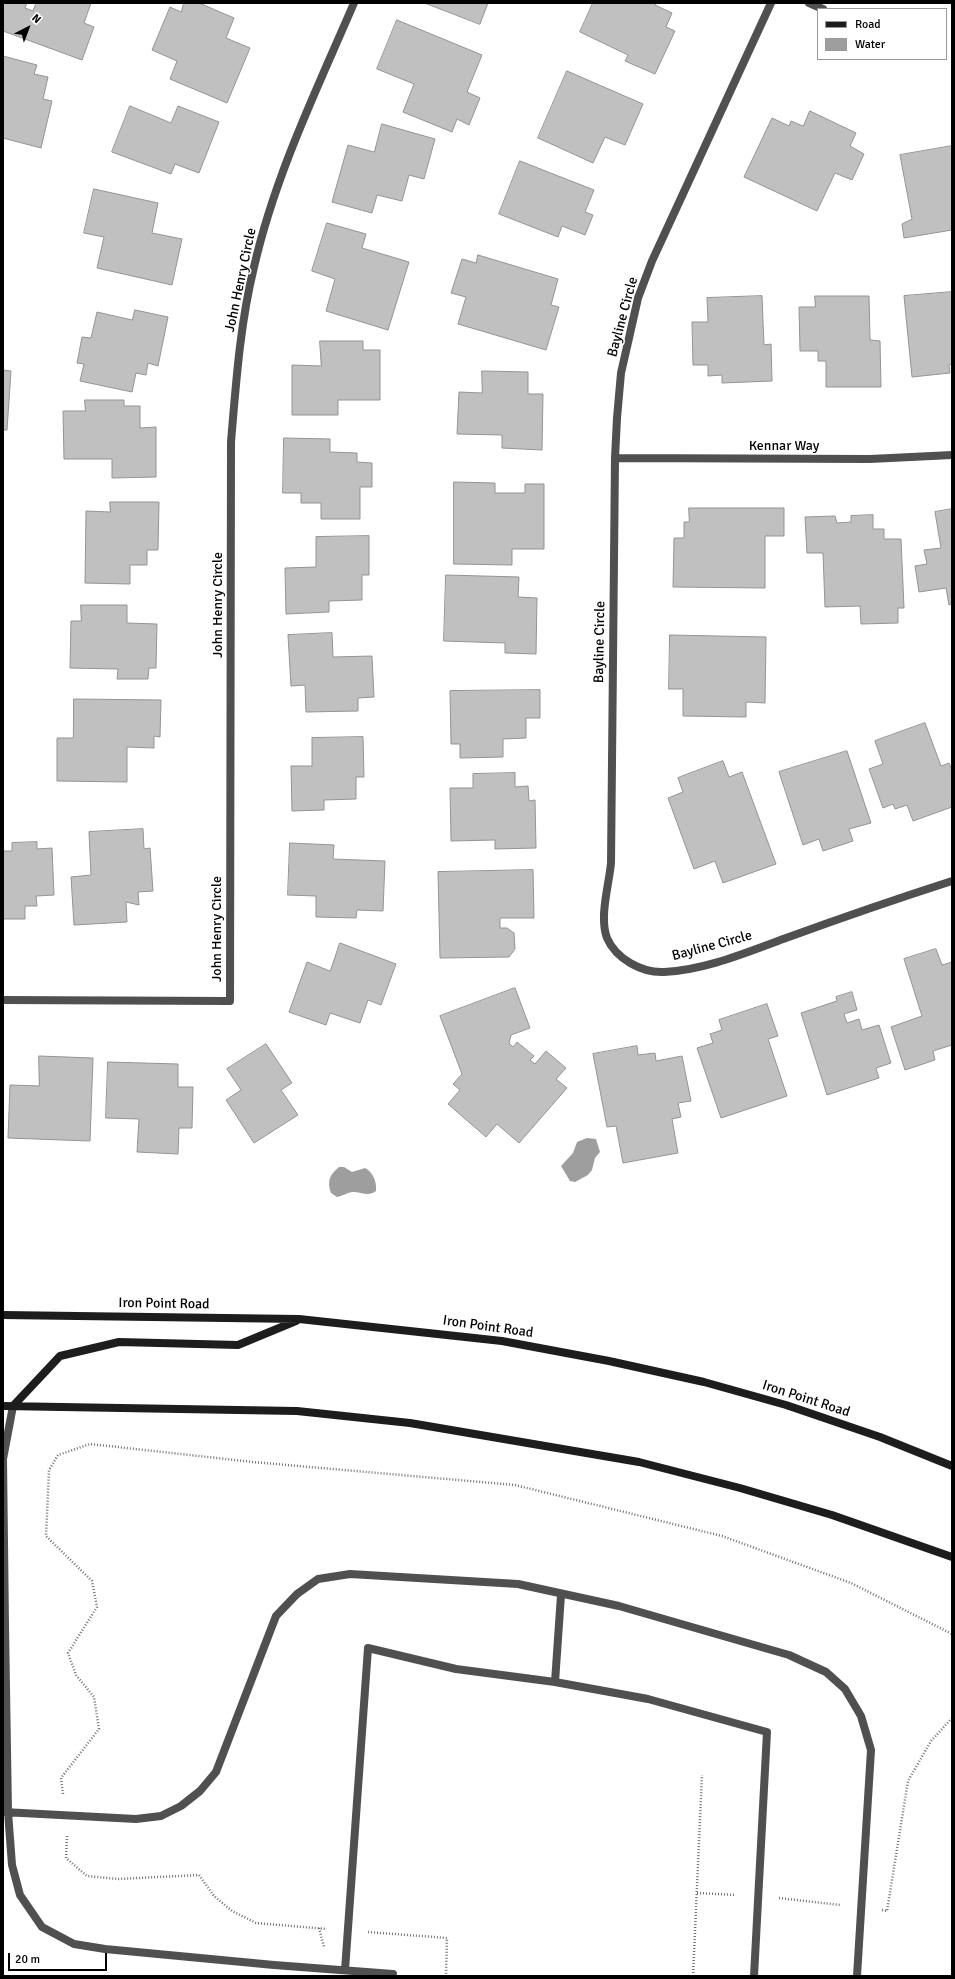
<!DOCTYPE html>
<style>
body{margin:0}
#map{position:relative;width:955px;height:1979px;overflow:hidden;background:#fff;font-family:Signika,sans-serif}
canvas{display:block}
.frame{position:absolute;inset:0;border:4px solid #000;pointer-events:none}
.legend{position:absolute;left:817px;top:8px;width:130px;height:52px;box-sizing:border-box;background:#fff;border:1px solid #999;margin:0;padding:5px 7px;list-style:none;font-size:12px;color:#000}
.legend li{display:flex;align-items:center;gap:8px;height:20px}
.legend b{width:20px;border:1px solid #999}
.north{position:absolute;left:8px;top:8px;width:40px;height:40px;-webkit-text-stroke:3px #fff;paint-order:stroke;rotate:42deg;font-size:11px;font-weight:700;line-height:16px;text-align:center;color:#000}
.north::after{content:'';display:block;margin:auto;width:14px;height:18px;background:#000;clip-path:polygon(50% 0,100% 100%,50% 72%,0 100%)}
.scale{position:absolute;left:8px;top:1953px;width:99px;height:18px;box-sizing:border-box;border:2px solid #000;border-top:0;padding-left:5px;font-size:12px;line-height:14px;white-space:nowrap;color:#000;-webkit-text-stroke:3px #fff;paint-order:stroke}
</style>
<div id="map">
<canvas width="955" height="1979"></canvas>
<div class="frame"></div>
<ul class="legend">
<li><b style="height:5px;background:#1d1d1d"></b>Road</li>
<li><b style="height:11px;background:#9e9e9e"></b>Water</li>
</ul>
<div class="north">N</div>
<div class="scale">20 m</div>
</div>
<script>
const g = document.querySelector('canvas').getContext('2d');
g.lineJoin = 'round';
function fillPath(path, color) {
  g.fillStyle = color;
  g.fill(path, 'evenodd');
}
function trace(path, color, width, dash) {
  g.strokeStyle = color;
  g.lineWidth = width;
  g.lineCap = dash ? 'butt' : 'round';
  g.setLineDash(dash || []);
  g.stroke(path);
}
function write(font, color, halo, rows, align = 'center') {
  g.font = font + ' Signika,sans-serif';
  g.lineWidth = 3;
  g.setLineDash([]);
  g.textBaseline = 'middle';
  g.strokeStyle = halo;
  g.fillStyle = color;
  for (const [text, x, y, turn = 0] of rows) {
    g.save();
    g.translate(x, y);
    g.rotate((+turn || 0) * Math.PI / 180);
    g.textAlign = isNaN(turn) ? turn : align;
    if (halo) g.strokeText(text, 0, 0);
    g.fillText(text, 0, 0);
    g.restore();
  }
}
const water = new Path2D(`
 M587,1138L596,1139L600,1152L595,1158L592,1170L588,1175L575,1182L570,1181L561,1166L573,1153L577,1142Z
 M339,1167H344L352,1172L365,1168C373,1172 377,1182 376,1191C368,1197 362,1192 353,1192C348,1192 343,1196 337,1197L331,1193C327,1182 329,1175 339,1167Z`);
const building = new Path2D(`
 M3,3H27L25,8L33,11L36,3H91L84,23L94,27L82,60L3,31Z
 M184,3H199L234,18L226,38L250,48L227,103L170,79L177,61L152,50L170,7L181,12Z
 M425,3H488L480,24Z
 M593,3H656L655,5L672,13L666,27L675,31L655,74L625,61L628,55L580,32Z
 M397,20L482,55L467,92L480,98L469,125L457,119L452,132L403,112L414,84L377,69Z
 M3,56L37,65L34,74L48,77L43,99L52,101L41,148L3,138Z
 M567,71L643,104L625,145L605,137L593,163L538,138Z
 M130,106L171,123L178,106L219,122L199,173L175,164L171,174L112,152Z
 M810,111L856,133L850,146L864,154L852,180L835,173L817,211L744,177L772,118L789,126L791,121L803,126Z
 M382,124L435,139L424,179L409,175L402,201L377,195L372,213L332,202L348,145L374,152Z
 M952,146V230L904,238L902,224L912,219L900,155Z
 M520,161L594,190L585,212L593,215L585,235L562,226L558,237L499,214Z
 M94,189L158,203L152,233L182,239L172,285L97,268L104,237L84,233Z
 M327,223L366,234L362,248L409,262L388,330L326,311L335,279L312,271Z
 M478,255L558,279L551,305L559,307L546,350L458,324L466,297L451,293L462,259L476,263Z
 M952,292V364L949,365L950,373L912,377L904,296Z
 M762,296L764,345L771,344L772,381L722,383V375L708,376V365H693L692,322H708L707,298Z
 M815,296H869L870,340L880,341L881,387H826V361H818V351H800L799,307H815Z
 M135,310L168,317L158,366L148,363L146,375L136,373L132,392L80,381L84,364L77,363L82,337L91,338L97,312L132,320Z
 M320,341H363V350H380V400H338V415H292V365L321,366Z
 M3,370L11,371L7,430H3Z
 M482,371L528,372V394H543L542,450L502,448V435L457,434L459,392L482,393Z
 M85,400H124V406H140V428L156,427V477L112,478V459H64L63,411H85Z
 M284,438L330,439V452L357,453V462L372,463V487H360V519H321V503H301V493H283Z
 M454,482L495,483V493H525V484H544V549H512V565L454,564Z
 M110,502H159L158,550H147V565H130V584L85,583L86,511L110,512Z
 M689,508H784V536H765V588L673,587L674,538H684V522H689Z
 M952,509V604L949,605L946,588L919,592L915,566L927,564L924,550L941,548L935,512Z
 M873,515V529H884V539H901L904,608H898V623L861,624L860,606L825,607L823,553H807L805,517L835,516L837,523L851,522V516Z
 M369,536V575H362V600L329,601V612L286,614L285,568L316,567V537Z
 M446,575L519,577L518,597L537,598L536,654L505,653V643L444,641Z
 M81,605H127V623L157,624L156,668H149L148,679H117L118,669L70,668L71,621H81Z
 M332,633L333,657L372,656L374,697L358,698V711L306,712L305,685L291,686L288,635Z
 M670,635L766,637L765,703L746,702V717L683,716V689H669Z
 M540,690V718H526V738L503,739V757L460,758V744H451L450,691Z
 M74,699L161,700L160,737L154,736V748L127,747V782L57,781V738H73Z
 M925,723L941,766L949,763L952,770V807L913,821L907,805L895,809L893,804L883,808L869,769L883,764L875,741Z
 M363,737L364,777H356V799L324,800V810L292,811L291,766H312V738Z
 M847,751L871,823L849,829L853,841L823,851L819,839L803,845L779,772Z
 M723,761L729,777L742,772L776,864L723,883L715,861L694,869L668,798L683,792L678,778Z
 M515,773V787L528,786L529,801L535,800L536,848L495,849V840L451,841L450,788H473V774Z
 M143,829L144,849L150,848L153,891L138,892L139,905L126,902L127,922L74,925L71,877L91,875L89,832Z
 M37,842V849L52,848L54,895L36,896L37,906H25V919H3V851H12V843Z
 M290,843L334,845L333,859L385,861L383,911L357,910L356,918L316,917V896L288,895Z
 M533,870L534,918H500V928H507L514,933L515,949L509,957L440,958L438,872Z
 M340,943L396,964L381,1005L368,1000L360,1023L330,1013L326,1025L289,1012L307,962L330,971Z
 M936,949L942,965L952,962V1045L933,1051L935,1060L905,1070L891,1027L922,1016L904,959Z
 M515,988L530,1028L511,1035L509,1043L513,1047L517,1042L534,1056L530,1060L535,1064L546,1051L566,1068L556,1079L567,1088L519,1143L497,1124L486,1137L448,1104L460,1090L453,1084L462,1074L440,1016Z
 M852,992L857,1010L844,1014L847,1023L859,1019L862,1030L879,1025L891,1063L876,1068L879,1078L827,1095L801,1013L837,1001L836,997Z
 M767,1004L778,1036L768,1039L787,1096L721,1118L697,1048L713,1043L710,1034L722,1030L719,1020Z
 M266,1044L292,1083L281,1090L298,1115L254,1143L226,1100L241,1090L227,1069Z
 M637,1046L638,1055L655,1053L656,1061L682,1056L691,1101L678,1103L681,1117L672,1119L678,1153L623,1163L616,1126L607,1127L593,1054Z
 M39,1056L93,1058L90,1141L8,1138L10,1085L39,1086Z
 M108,1062L178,1064V1087H193L192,1128H179L178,1154L137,1152L139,1119L106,1118Z`);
const path = new Path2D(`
 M63,1794L61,1778L99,1729L94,1697L76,1675L68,1653L97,1607L92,1581L46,1536L49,1470L58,1455L90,1444L253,1462L515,1485L722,1536L851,1583L952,1634
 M67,1836L66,1858L87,1876L118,1879L199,1875L214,1896L232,1911L256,1923L327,1929
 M697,1893L736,1895
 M779,1898L840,1905
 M882,1910L887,1911L908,1781L931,1741L952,1718
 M319,1928L324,1947
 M368,1932L447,1938L446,1976
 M693,1976L702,1775`);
const lane = new Path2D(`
 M13,1406L3,1459L5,1625L8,1812L12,1865L20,1895L42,1927L74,1944L105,1949L274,1965L393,1974
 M555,1682L561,1595
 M3,1812L136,1819L161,1816L181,1806L200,1791L216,1772L276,1616L297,1594L318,1579L350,1574L518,1584L619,1606L789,1655L826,1672L845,1689L861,1716L871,1750L857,1976
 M345,1970L368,1648L456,1669L555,1682L648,1699L767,1732L754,1976`);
const street = new Path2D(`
 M771,3L652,261L638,298L629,338L621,373L617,418L615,458L611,863C609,885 599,917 607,938C616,959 642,973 664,972C706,970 747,952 786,938C841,918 896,899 952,881
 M809,3L823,9
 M615,458L870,459L952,455
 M3,1000L230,1001L231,442C236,383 240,324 254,267C275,175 317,89 354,3`);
const secondary = new Path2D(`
 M3,1315L299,1319L502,1341L609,1361L704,1382L786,1405L880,1437L952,1466
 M3,1406L297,1411L410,1423L639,1462L740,1488L832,1515L952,1557
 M13,1406L60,1356L119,1342L238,1345L296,1321`);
const streetNames = [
 ["John Henry Circle",241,280,-78],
 ["Bayline Circle",623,317,-75],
 ["Kennar Way",784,446],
 ["John Henry Circle",218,605,-90],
 ["Bayline Circle",600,642,-89],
 ["John Henry Circle",217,929,-90],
 ["Bayline Circle",712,946,-15],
 ["Iron Point Road",164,1304,1],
 ["Iron Point Road",488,1327,8],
 ["Iron Point Road",806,1399,18]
];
fillPath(water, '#9e9e9e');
fillPath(building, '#c0c0c0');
trace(building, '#949494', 1);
trace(path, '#727272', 2.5, [1, 2]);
trace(lane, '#505050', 8);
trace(street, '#505050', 8);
trace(secondary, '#1d1d1d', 8);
write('14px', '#000', '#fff', streetNames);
</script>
